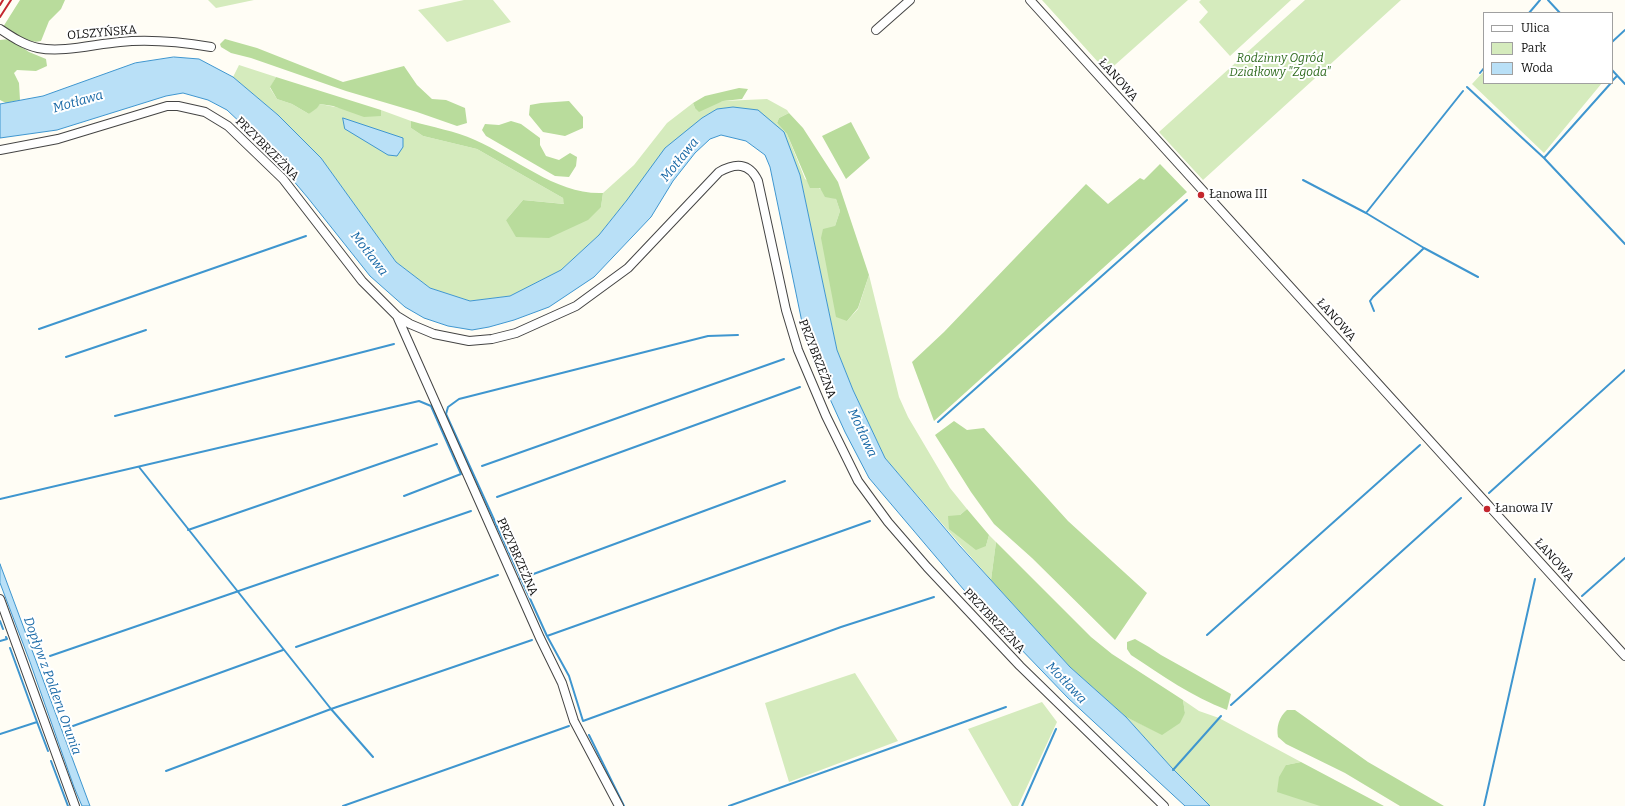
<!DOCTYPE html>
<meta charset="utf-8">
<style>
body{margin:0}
#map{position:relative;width:1625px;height:806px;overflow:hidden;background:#fffdf5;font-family:Bitter,serif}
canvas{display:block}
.legend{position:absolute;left:1483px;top:12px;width:130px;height:72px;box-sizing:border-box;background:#fff;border:1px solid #a0a0a0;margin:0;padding:5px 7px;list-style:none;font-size:12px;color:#111}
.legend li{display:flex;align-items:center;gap:8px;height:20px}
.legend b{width:20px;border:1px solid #a0a0a0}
</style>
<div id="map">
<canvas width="1625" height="806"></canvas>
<ul class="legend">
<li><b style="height:5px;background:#fff"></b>Ulica</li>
<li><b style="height:11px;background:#d5ebbd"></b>Park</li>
<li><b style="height:11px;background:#b9e0f7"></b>Woda</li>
</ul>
</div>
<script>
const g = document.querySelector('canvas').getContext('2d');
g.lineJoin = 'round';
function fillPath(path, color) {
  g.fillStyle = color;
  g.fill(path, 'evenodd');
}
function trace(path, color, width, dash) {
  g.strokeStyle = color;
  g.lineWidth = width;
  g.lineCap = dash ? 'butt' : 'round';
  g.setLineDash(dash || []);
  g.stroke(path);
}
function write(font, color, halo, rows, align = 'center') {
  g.font = font + ' Bitter,serif';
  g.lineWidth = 4;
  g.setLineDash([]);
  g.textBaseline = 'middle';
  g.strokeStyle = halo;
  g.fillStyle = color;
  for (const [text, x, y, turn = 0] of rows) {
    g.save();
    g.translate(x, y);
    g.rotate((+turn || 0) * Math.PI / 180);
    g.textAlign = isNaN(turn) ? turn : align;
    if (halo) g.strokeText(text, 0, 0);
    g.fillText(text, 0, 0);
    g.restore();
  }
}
const green = new Path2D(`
 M208,0H254L216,8Z
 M464,0H493L511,22L447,42L418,10Z
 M1042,0H1188L1107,72Z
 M1201,0H1291L1230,56L1199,22L1208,12L1199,2Z
 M1305,0H1401L1203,180L1159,132Z
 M239,65L276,77L270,88L277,99L292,104L309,114L320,104L381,116V110L411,121V128L423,136L477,149L563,198L565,204L523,200L506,220L601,207L603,193L634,165L667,123L693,103L695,108L723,101L767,99L787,110L789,113L779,118L777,123L787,134L805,179L836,199L840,211L835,226L847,321L858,309L869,275L899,397L908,417L950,488L967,509L960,515L986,546L989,535L996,542L991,580L885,458L853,390L837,350L800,175L784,133L733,107L717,109L702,118L627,200L599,235L561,270L510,296L470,301L430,288L396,262L321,158L278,115L233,77Z
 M1484,71V83H1602L1544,153L1472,84Z
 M855,673L898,741L789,782L765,703Z
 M1183,700L1199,711L1219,718L1301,762L1286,765L1320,806H1210L1172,768L1126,717L1162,734L1185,713Z
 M1042,702L1057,722L1018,806H1012L968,729Z`);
const forest = new Path2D(`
 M20,0H65L61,9L49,21L41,41C28,45 14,33 3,27Z
 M10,39L29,52L46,59L47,66L36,71L17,70L14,73L19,83L20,100L6,103L0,100V40Z
 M225,39L257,48L343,82L404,66L417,85L432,99L446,100L465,108L467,123L457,126L417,112L346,91L251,58L231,53L221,47L220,44Z
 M276,77L381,110V116L364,117L333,106L320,104L317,108L309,114L292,104L277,99L270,87Z
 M739,88L748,89L742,99L723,101L699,112L695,108L693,103L705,96Z
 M569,101L583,117V128L565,136L543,132L529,115L530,105L541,103Z
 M789,113L803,128L838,182L869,275L858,308L847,321L836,317L821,238L823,229L835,226L840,211L836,199L825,197L820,188H810L787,134L777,123L779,118Z
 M411,121C432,127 455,131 475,140C516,158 557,195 603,193L601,207L588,220L549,238L516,237L506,220L523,200L564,204L563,198L477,149L423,136L411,128Z
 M511,121L521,124L540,138V145L546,156L559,160L570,153L577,157L576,166L569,177L555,176L486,136L482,130L485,124L499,125Z
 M851,122L870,158L846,179L822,136Z
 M1160,164L1187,192L934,421L912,362L944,332L1086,184L1108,204L1140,178L1144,180Z
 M954,421L967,430L984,428L1068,521L1147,593L1115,640L1032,558L994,524L971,492L935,435Z
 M967,509L989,535L986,546L976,550L949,529L948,516L960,515Z
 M996,542L1091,637L1112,654L1183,700L1185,713L1180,723L1162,735L1126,717L1070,667L991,580Z
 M1135,639L1149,647L1161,655L1231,694L1227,710C1191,696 1163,676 1131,655L1127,649V642Z
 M1287,710H1295L1368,762L1444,806H1400L1345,773L1286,744L1278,737C1276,727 1279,717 1287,710Z
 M1301,762L1384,806H1320L1277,792L1279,777L1286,765Z`);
const water = new Path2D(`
 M174,57L199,59L233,77L278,115L321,158L396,262L430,288L470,301L510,296L561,270L599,235L627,200L665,148L702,118L717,109L733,107L758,110L784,132L800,175L837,350L853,390L885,458L959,545L1070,667L1126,717L1172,768L1210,806H1185L1068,698L964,590L869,478L845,432L825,388L804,332L770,167L765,155L746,141L721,135L710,139L695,153L673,181L651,217L594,277L549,307L514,320L489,327L472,330L448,326L424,318L405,307L370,276L308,198L260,141L227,110L208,100L183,93L166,96L57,130L0,138V104L43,96L135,63Z
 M343,118L403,138V147L397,156L388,155L345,129Z
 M0,564L90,806H82L74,787L30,662L0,583Z`);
const stream = new Path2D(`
 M1548,0L1560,13
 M1529,13L1540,0
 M1612,42L1625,30
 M1612,70L1625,84
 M1480,73L1484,68
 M1612,81L1617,76
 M1467,87L1544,158L1625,244
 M1544,158L1611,83
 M1303,180L1366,213L1463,91
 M1366,213L1424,248L1478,277
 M1374,311L1370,301L1373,297L1424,248
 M39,329L306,236
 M738,335L708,336L459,399L448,407L446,414L547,636L569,676L583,721L841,627L934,597
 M66,357L146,330
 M115,416L394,344
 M938,422L1187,200
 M482,466L784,359
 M139,467L331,709L373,757
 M1489,493L1625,370
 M497,497L800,387
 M0,499L419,401L431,406L461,474L404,496
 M188,530L437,444
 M520,579L785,481
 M1582,596L1625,558
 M0,621L3,629
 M1207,635L1420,445
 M547,636L870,521
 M0,641L7,639L6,637
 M296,647L498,575
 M50,656L471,511
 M1231,705L1461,498
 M37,722L48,751
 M73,726L283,650
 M0,734L37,722L10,648
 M589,735L624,806
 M51,761L68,806
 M1173,770L1221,716
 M166,771L331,709L532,640
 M343,806L569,726
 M729,806L1006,707
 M1022,806L1056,729
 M1484,806L1535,579`);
const minor = new Path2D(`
 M1030,0L1625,656
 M0,29C12,37 24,45 38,48C63,53 95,44 120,42C150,39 181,42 211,47
 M876,30L910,0
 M0,150L58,139L167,106H178L205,112L228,126L283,179L362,281L397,316L410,324L434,334L469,341L492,339L516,333L576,306L628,268L719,172C735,163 749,162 758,181L786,310L798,350L826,416L858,481L888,522L927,567L1020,666L1164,806
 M397,316L540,638L562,683L574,721L619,806
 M0,599L75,806`);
const rail = new Path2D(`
 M0,5L3,0
 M0,17L11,0`);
const markers = [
 [1201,195,4,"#c4262e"],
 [1487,509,4,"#c4262e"]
];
const streetNames = [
 ["OLSZYŃSKA",102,33,-5],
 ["ŁANOWA",1118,80,48],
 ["PRZYBRZEŻNA",267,149,45],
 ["ŁANOWA",1336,320,48],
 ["PRZYBRZEŻNA",817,359,69],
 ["PRZYBRZEŻNA",517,557,66],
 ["ŁANOWA",1554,560,48],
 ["PRZYBRZEŻNA",994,621,47]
];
const parkNames = [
 ["Rodzinny Ogród",1280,59],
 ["Działkowy \"Zgoda\"",1280,73]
];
const poiNames = [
 ["Łanowa III",1209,195],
 ["Łanowa IV",1495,509]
];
const waterNames = [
 ["Motława",78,102,-16],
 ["Motława",680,160,-51],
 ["Motława",369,254,52],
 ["Motława",862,433,65],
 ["Motława",1066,683,46],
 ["Dopływ z Polderu Orunia",52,686,70]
];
fillPath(green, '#d5ebbd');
fillPath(forest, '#b9dc9c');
fillPath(water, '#b9e0f7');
trace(water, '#3f96cf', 1);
trace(stream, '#3f96cf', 2);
trace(minor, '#444', 10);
trace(minor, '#fff', 8);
trace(rail, '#c4262e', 2);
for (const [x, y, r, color] of markers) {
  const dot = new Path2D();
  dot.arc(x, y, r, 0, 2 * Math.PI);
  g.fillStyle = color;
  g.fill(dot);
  trace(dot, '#fff', 1.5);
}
write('12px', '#111', '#fff', streetNames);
write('italic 12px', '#2f6b1f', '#fff', parkNames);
write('12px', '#111', '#fff', poiNames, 'left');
write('italic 13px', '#1768a6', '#fff', waterNames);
</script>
